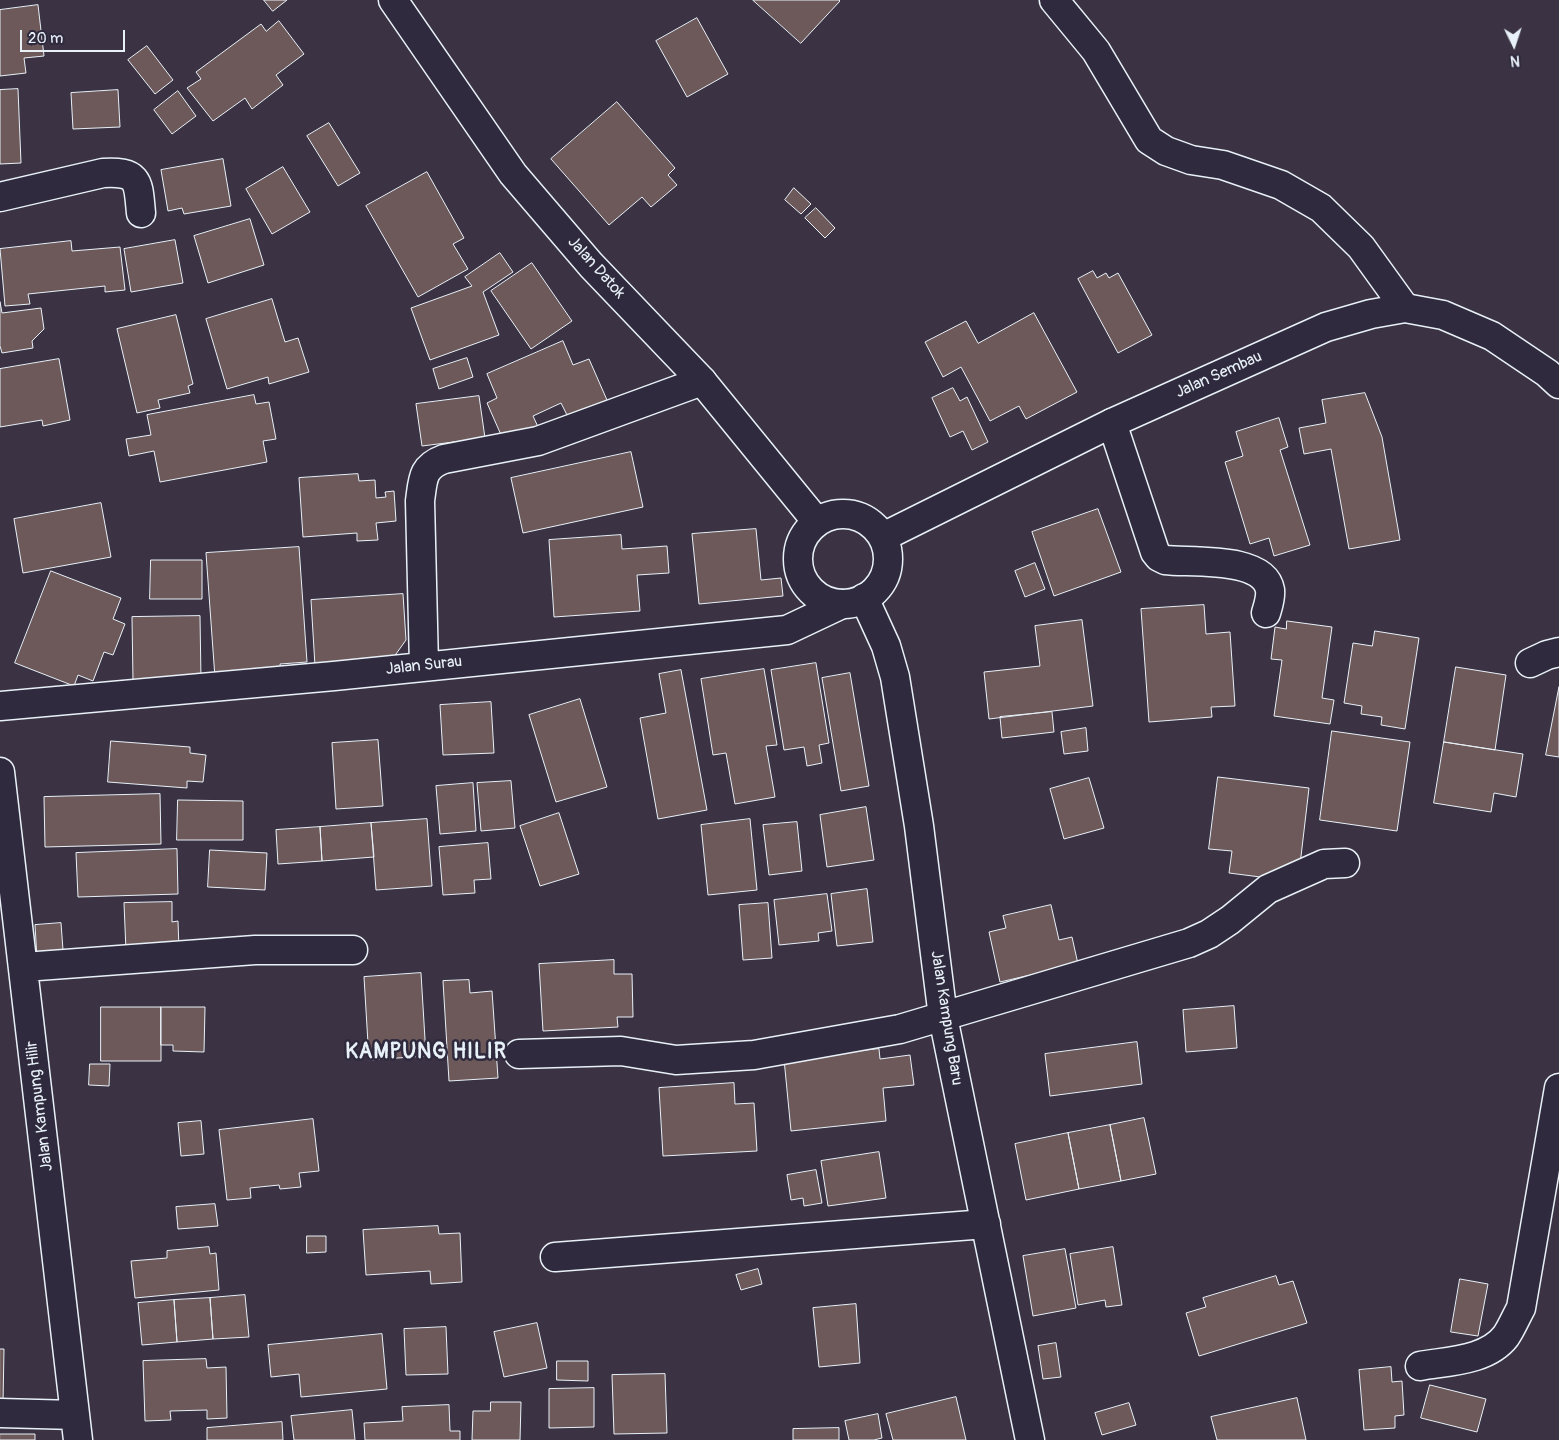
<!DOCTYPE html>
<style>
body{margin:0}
#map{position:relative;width:1559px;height:1440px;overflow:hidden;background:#3b3343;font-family:Pangolin,sans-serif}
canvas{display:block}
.north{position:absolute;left:1489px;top:20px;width:50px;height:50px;-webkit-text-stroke:4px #2f2a3d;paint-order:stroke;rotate:176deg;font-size:14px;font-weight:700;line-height:20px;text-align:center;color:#e8f1f8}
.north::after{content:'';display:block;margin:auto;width:18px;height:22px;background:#e8f1f8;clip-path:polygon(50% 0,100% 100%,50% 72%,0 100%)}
.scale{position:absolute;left:20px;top:30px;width:105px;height:22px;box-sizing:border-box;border:2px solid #e8f1f8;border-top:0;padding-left:6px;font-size:15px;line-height:18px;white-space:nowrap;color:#e8f1f8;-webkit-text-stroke:4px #2f2a3d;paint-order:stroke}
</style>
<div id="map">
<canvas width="1559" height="1440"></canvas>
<div class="north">N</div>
<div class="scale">20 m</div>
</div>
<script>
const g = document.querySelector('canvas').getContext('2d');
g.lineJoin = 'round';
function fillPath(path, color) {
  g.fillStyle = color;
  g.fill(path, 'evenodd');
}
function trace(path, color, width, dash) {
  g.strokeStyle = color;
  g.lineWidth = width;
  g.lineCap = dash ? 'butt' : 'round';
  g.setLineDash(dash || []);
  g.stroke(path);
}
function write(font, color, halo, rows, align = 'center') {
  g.font = font + ' Pangolin,sans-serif';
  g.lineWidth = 5;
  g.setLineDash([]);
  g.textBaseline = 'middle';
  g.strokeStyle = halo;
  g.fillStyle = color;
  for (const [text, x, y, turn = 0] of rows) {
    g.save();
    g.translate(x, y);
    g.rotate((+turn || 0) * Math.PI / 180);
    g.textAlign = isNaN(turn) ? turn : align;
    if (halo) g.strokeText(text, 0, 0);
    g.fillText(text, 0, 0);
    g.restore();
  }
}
const building = new Path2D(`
 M264,0H287L273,11Z
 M753,0H839L840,1L801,43Z
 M38,5L44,56L24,58L26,73L0,76V10Z
 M697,18L728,74L687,97L656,41Z
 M279,21L304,54L276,75L283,85L252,109L245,98L213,121L187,88L201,79L196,72L261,24L266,31Z
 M147,46L173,80L155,94L128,60Z
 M18,89L21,163L0,164V90Z
 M118,90L120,127L73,129L71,93Z
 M178,91L196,116L172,134L154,110Z
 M617,102L675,168L668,175L677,185L651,207L642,197L609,225L551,159Z
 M329,123L360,173L338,186L307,136Z
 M223,159L231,206L184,214L182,208L168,211L161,170Z
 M283,167L310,212L272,234L246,189Z
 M427,172L464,238L453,244L468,269L418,297L366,206Z
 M794,188L811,204L801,214L785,200Z
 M816,208L835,228L825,238L805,218Z
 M250,219L264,265L208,283L194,236Z
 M175,240L183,283L131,292L124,249Z
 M71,241L72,251L120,247L125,290L105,292V286L28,294L30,304L5,306L0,249Z
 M500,253L513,272L483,292L499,335L430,360L411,308L472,286L465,277Z
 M532,263L572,321L531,349L491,291Z
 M1093,271L1097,278L1106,273L1109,278L1118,273L1152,335L1118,353L1078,279Z
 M272,299L285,342L298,338L309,372L269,384L268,377L227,389L206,319Z
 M0,302L2,313L41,308L44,329L32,341L33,348L2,353L0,346Z
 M1034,313L1077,392L1026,419L1019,406L990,421L961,367L943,377L925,342L966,321L978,343Z
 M176,315L193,384L188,386L190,393L158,400L160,408L137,413L117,329Z
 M563,341L573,365L589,359L607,400L568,417L561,403L533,416L539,429L505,444L487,403L497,398L487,374Z
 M467,358L473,377L439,389L433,369Z
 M59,359L70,420L43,426L42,420L0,427V369Z
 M953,388L960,401L967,397L988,442L972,450L963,431L950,437L932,398Z
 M1365,393L1382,437L1400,540L1349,549L1331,449L1304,454L1299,428L1326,423L1322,400Z
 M254,395L256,404L269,402L276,439L263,441L267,462L160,482L154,451L129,456L126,439L151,435L147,415Z
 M479,396L485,438L422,446L416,404Z
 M1279,418L1288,447L1280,450L1310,545L1274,556L1269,538L1250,544L1225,462L1243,456L1236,432Z
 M631,452L643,507L523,533L511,478Z
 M358,474L359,481L375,480L376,498L386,497L385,492L394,491L396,521L376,523L378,540L357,541V533L303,537L299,478Z
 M101,503L111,557L23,573L14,519Z
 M1098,509L1121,572L1054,596L1032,532Z
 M756,529L761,580L781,578L783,596L699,604L692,534Z
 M621,535L622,549L667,546L669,573L637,575L640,611L554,617L549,540Z
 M299,547L307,662L280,664L281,673L215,678L206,553Z
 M151,560H202V599H150Z
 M1035,563L1045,589L1025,597L1015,571Z
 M51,571L121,598L113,619L125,624L113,655L104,652L93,681L78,675L74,686L15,663Z
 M403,594L406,640L391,661L315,666L311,600Z
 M1204,605L1206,634L1230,632L1235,706L1211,707L1212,717L1149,722L1141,609Z
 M200,616L201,680L133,681L132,617Z
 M1082,620L1093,706L989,719L984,672L1040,666L1035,626Z
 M1287,621L1332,627L1322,698L1334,700L1330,724L1274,716L1282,660L1271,659L1275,627L1286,629Z
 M1375,631L1419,638L1405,729L1381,725L1382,717L1361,714L1362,706L1344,703L1353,643L1372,646Z
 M816,663L829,743L819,745L822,763L807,766L804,747L784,750L771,670Z
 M1456,667L1506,675L1495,750L1444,742Z
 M764,669L777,745L766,746L775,797L735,804L726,753L713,755L701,679Z
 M681,670L707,810L658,819L640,718L666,713L659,674Z
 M850,673L869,786L841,791L822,678Z
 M1559,687V757L1546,755Z
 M580,699L607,787L556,802L529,715Z
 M491,702L494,753L443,755L440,705Z
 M1052,712L1054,732L1002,738L1000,717Z
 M1086,728L1088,751L1064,754L1061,732Z
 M1332,731L1410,742L1397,831L1320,820Z
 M378,740L383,806L336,809L332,743Z
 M111,741L190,747V753L206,755L203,782L187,781V788L108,782Z
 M1444,742L1523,754L1516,797L1494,793L1491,812L1434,803Z
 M1218,777L1309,788L1300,865L1284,880L1229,873L1232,851L1209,849Z
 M1089,778L1104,828L1064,839L1050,789Z
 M511,781L515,828L481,831L477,783Z
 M473,783L476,831L440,834L436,786Z
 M160,794L161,844L45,847L44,797Z
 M178,800L243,801V840H177Z
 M866,807L874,860L827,867L820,815Z
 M559,813L579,874L540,886L520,826Z
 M427,819L432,886L376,890L371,823Z
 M750,819L757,890L708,895L701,825Z
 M797,822L802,871L769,875L763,825Z
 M371,823L374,857L322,861L320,827Z
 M320,827L322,861L278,864L276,830Z
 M488,843L491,879L474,880L475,893L443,895L439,847Z
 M177,849L178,894L78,897L76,853Z
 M210,850L267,853L265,890L208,887Z
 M867,889L873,942L837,946L831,894Z
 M827,894L832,931L818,933L819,941L779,945L774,900Z
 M172,902V922L178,921L179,949L126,951L124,903Z
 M768,903L772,958L743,960L739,905Z
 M1051,905L1059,940L1072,937L1078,964L1000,982L989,932L1006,928L1003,916Z
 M61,923L63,950L47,951V958H37L35,925Z
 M614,960V974H632L633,1017H617L618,1027L543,1031L539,964Z
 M421,973L426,1056L369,1060L364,977Z
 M469,980L470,993L492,991L498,1078L449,1081L443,981Z
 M1234,1006L1237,1048L1186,1052L1183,1010Z
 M101,1007H161V1061H101Z
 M161,1007H205L204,1052L173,1051V1045H161Z
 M1137,1042L1142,1084L1050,1096L1045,1054Z
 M879,1049L880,1059L910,1055L914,1085L883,1088L886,1121L791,1131L784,1059Z
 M90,1064H110L109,1086L89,1085Z
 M734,1083L735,1104L754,1103L757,1151L663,1156L659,1088Z
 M1144,1118L1156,1174L1121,1181L1110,1125Z
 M313,1119L319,1171L299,1173L301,1187L280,1189L279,1185L250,1188L251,1198L227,1200L219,1130Z
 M201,1121L204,1154L181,1156L178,1123Z
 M1110,1125L1121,1181L1079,1189L1068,1133Z
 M1068,1133L1079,1189L1026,1200L1015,1144Z
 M879,1152L886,1198L828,1206L821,1161Z
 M816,1170L822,1203L804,1206L803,1198L791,1200L787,1175Z
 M215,1204L218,1226L178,1229L176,1207Z
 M438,1226L439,1234L460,1233L462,1282L431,1284L430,1271L366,1275L363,1230Z
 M307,1236H326V1252L307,1253Z
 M209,1247L210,1254L216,1253L219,1290L135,1298L131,1261L167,1258V1251Z
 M1113,1247L1122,1305L1106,1307L1105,1300L1078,1305L1070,1254Z
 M1065,1249L1076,1308L1033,1316L1023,1256Z
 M758,1269L762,1284L741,1290L736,1275Z
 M1276,1276L1279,1285L1293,1281L1307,1323L1199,1356L1186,1313L1206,1307L1203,1298Z
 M1460,1279L1488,1284L1478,1336L1451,1332Z
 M245,1295L249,1337L213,1339L210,1298Z
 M210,1298L213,1339L177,1342L174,1300Z
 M174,1300L177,1342L142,1345L138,1303Z
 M856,1304L860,1363L819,1367L813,1308Z
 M537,1323L547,1368L504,1377L494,1332Z
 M446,1327L448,1374L406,1375L404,1329Z
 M382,1334L387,1389L301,1397L299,1374L271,1377L268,1345Z
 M1056,1343L1061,1377L1043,1379L1038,1346Z
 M0,1349H4L3,1403H0Z
 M206,1359L207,1368L226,1367L227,1418L207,1419V1410L170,1411L171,1420L145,1421L143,1361Z
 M557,1361H588V1381L557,1380Z
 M1391,1367L1392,1382L1402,1381L1404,1415L1395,1416V1428L1364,1430L1359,1370Z
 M665,1374L667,1433L614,1434L612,1375Z
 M1430,1385L1486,1399L1477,1432L1421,1418Z
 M594,1388V1427L549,1428V1389Z
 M956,1397L966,1440H893L886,1414Z
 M1297,1398L1306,1440H1217L1211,1417Z
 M491,1402H521L520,1440H472L473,1411H490Z
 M1129,1403L1136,1425L1102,1435L1095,1413Z
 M449,1405L450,1431H460V1440H365L364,1423L403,1421L402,1407Z
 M352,1410L355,1440H294L291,1416Z
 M878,1414L882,1438L874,1440H849L845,1421Z
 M282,1422L283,1440H207V1428Z
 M839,1428V1440H793V1429Z
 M0,1434H35V1440H0Z`);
const minor = new Path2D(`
 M1054,0L1096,51L1149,140L1166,151L1191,160L1223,165L1281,185L1321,208L1361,247L1405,308
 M0,197L103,173C140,171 138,182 141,213
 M1112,423L1155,552L1159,557L1165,560C1191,563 1264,556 1270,590C1271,598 1268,606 1266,613
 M864,598L886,646L895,677L919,826L943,1017L1030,1440
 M1530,663L1547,655L1559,652
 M424,666L420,501C423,479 422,467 444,459L538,441L702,381
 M0,706L334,676L787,630L842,604
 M0,772L78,1440
 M24,967L255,950H353
 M519,1054L621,1051L676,1060L754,1055L900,1029L1189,943L1209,934L1230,920L1268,889L1324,864L1345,863
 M555,1257L986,1224
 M1420,1366C1448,1361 1487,1361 1506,1336C1512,1327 1516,1317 1521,1308L1559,1088
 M0,1413L75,1415`);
const secondary = new Path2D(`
 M393,0L513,174L591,265L702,381L817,522
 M798 559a45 45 0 1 1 90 0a45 45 0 1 1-90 0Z
 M883,537L1112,423L1326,327L1371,314L1405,308L1443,315L1492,336L1547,373L1559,384`);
const streetNames = [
 ["Jalan Datok",596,268,48],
 ["Jalan Sembau",1219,375,-24],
 ["Jalan Surau",424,666,-6],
 ["Jalan Kampung Baru",946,1018,81],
 ["Jalan Kampung Hilir",40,1106,-97]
];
const districtNames = [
 ["KAMPUNG HILIR",426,1053]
];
fillPath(building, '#6d595a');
trace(building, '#e8f1f8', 1);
trace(minor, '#e8f1f8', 31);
trace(secondary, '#e8f1f8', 31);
trace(minor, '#2f2a3d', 28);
trace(secondary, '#2f2a3d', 28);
write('16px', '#e8f1f8', '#2f2a3d', streetNames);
g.letterSpacing = '1px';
write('bold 21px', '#e8f1f8', '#2f2a3d', districtNames);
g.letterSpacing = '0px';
</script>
